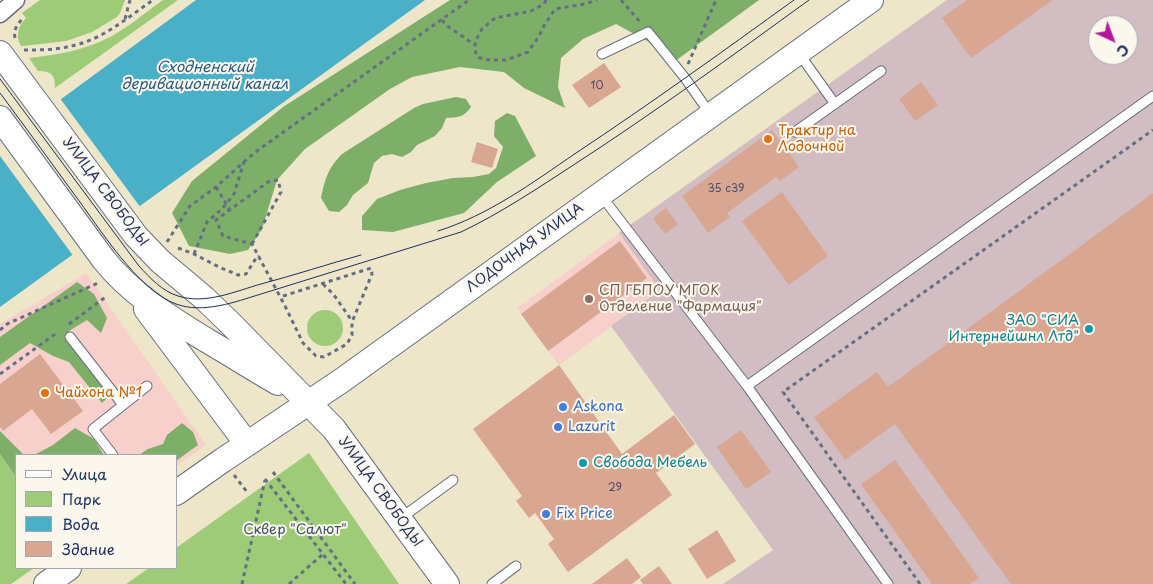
<!DOCTYPE html>
<meta charset="utf-8">
<style>
body{margin:0}
#map{position:relative;width:1153px;height:584px;overflow:hidden;background:#ede6c8;font-family:"Playpen Sans",sans-serif}
canvas{display:block}
.legend{position:absolute;left:15px;top:454px;width:162px;height:115px;box-sizing:border-box;background:#fbf7ec;border:1px solid #a1a7b3;margin:0;padding:6px 9px;list-style:none;font-size:15px;color:#1b2f5e}
.legend li{display:flex;align-items:center;gap:10px;height:25px}
.legend b{width:25px;border:1px solid #a1a7b3}
.north{position:absolute;left:1088px;top:15px;width:50px;height:50px;box-sizing:border-box;background:#fbf7ec;border:1px solid #a1a7b3;border-radius:50%;rotate:137deg;font-size:14px;font-weight:700;line-height:20px;text-align:center;color:#1b2f5e}
.north::after{content:'';display:block;margin:auto;width:18px;height:22px;background:#b5179e;clip-path:polygon(50% 0,100% 100%,50% 72%,0 100%)}
</style>
<div id="map">
<canvas width="1153" height="584"></canvas>
<ul class="legend">
<li><b style="height:6px;background:#fff"></b>Улица</li>
<li><b style="height:14px;background:#9ecb78"></b>Парк</li>
<li><b style="height:14px;background:#49b0c8"></b>Вода</li>
<li><b style="height:14px;background:#d9a692"></b>Здание</li>
</ul>
<div class="north">С</div>
</div>
<script>
const g = document.querySelector('canvas').getContext('2d');
g.lineJoin = 'round';
function fillPath(path, color) {
  g.fillStyle = color;
  g.fill(path, 'evenodd');
}
function trace(path, color, width, dash) {
  g.strokeStyle = color;
  g.lineWidth = width;
  g.lineCap = dash ? 'butt' : 'round';
  g.setLineDash(dash || []);
  g.stroke(path);
}
function write(font, color, halo, rows, align = 'center') {
  g.font = font + ' "Playpen Sans",sans-serif';
  g.lineWidth = 4;
  g.setLineDash([]);
  g.textBaseline = 'middle';
  g.strokeStyle = halo;
  g.fillStyle = color;
  for (const [text, x, y, turn = 0] of rows) {
    g.save();
    g.translate(x, y);
    g.rotate((+turn || 0) * Math.PI / 180);
    g.textAlign = isNaN(turn) ? turn : align;
    if (halo) g.strokeText(text, 0, 0);
    g.fillText(text, 0, 0);
    g.restore();
  }
}
const built = new Path2D(`
 M619,233L661,290L559,365L517,308Z
 M86,273L206,445L176,466V455H16V477L0,454V324Z`);
const industrial = new Path2D(`
 M947,0H1153V584H723L773,550L611,326L660,290L619,233ZM1098,25H1128V55H1098Z`);
const green = new Path2D(`
 M40,0H125L120,13L117,17L92,32L66,41L23,46H21C15,36 18,26 26,18L22,13Z
 M163,0H178L55,88C55,75 52,71 38,71L29,58C57,55 86,50 112,36C130,26 146,12 163,0Z
 M307 328a18 18 0 1 1 36 0a18 18 0 1 1-36 0Z
 M309,453L399,584H126L149,568H176V548Z
 M0,454L16,477V568H34L11,584H0Z`);
const forest = new Path2D(`
 M450,0H759L671,64L649,42L616,24L583,39L561,58L558,87L565,108L524,88L504,72L460,67L412,77L390,89L305,149L277,180L262,229L248,250L230,254L189,246L172,213L192,181L283,107Z
 M456,97L466,99L471,107C463,118 458,117 446,118L442,128L435,136L417,145L411,152L402,157L392,154L382,156L374,163L368,183L353,195L347,205L339,212L329,211L321,198C325,179 328,168 342,154L414,108L423,104Z
 M507,113L515,116L536,156L497,182L464,213L393,232L362,230V216L377,199L400,190L426,183L453,178L473,177L489,174L496,168L503,147L494,136L495,121Z
 M77,282L94,294L107,318L101,333L87,320L69,331L109,396L102,403L69,362L53,356L30,343L0,365V337Z
 M182,423L193,432L198,445L176,461V455H139L148,449L163,444L167,435Z
 M75,428L94,439L104,455H34L53,445Z
 M0,431L24,455H16V477L0,454Z`);
const water = new Path2D(`
 M196,0H425L0,307V144Z`);
const pier = new Path2D(`
 M59,97L141,208L74,257L0,156V141Z`);
const building = new Path2D(`
 M967,0H1053L971,58L942,18Z
 M604,63L621,87L589,108L572,85Z
 M921,82L938,105L915,121L899,99Z
 M772,130L799,167L780,181L776,177L727,213L730,217L708,233L682,196Z
 M477,142L498,149L492,168L471,162Z
 M782,192L828,256L789,285L742,221Z
 M1153,193V584H1011L895,424L845,460L814,417L877,372L888,387Z
 M666,208L678,224L665,234L653,218Z
 M620,241L647,278L548,351L521,314Z
 M40,354L83,411L51,434L32,409L3,431L0,427V384Z
 M559,365L622,454L674,415L695,444L656,473L672,495L568,572L548,544L554,539L535,513L529,518L516,501L522,496L473,429Z
 M741,430L771,472L746,489L717,447Z
 M895,460L979,578L970,584H932L861,484Z
 M717,530L736,561L707,579L688,549Z
 M627,558L641,577L632,584H592Z
 M659,566L672,584H643L640,580Z`);
const path = new Path2D(`
 M546,0L544,4L531,11L495,18L482,29L475,42L476,55L480,58L490,60H506L528,52L539,36L545,24L555,9L585,4L597,0
 M621,0L641,23
 M125,19L130,0
 M442,20L446,25L475,45
 M15,38C13,29 18,24 23,18
 M24,50C40,50 56,50 71,46C102,40 127,18 153,0
 M688,64L716,0
 M216,187L230,210
 M167,242L190,206L216,187L254,153L469,0
 M252,244L281,192L278,180L268,182L216,220L223,236L252,244L285,306L303,343L316,356L324,357L347,344L352,335V322L372,274L371,268L280,297
 M178,248L194,254L219,267L238,275L246,274L258,255
 M194,254L207,222L222,209L234,194L244,162
 M323,284L334,295L352,321
 M69,324L107,296
 M0,330L7,324L98,283
 M0,374L58,332
 M273,472L355,584
 M234,475L247,492
 M265,479L346,584
 M242,584L265,480
 M289,584L323,554
 M920,584L783,392L1153,130`);
const lane = new Path2D(`
 M798,52L835,104
 M602,54L648,32L685,78L711,115
 M795,132L881,71
 M600,194L747,386L888,584
 M70,337L123,405
 M747,386L1153,96
 M113,455L93,429L147,386
 M401,518L453,480
 M492,584L516,566`);
const street = new Path2D(`
 M0,14L16,0`);
const secondary = new Path2D(`
 M0,53L136,236L160,261L204,298L230,323L334,429L447,584
 M0,118L104,260C131,294 169,317 206,340C230,354 254,369 278,383
 M146,309L247,444
 M176,493L223,460L341,381L871,0
 M46,584L69,568`);
const tram = new Path2D(`
 M0,79L139,266C150,278 162,291 178,296C205,305 236,291 261,284C295,275 328,264 361,255
 M0,93C25,126 49,160 74,194C99,227 137,290 176,304C203,314 235,302 261,294L461,232C501,213 538,188 575,164C655,112 732,56 809,0
 M438,231C489,215 532,183 576,153C650,104 722,52 794,0`);
const markers = [
 [768,139,5,"#e8710a"],
 [589,299,5,"#8d6e63"],
 [1089,329,5,"#0f9aa8"],
 [45,393,5,"#e8710a"],
 [563,407,5,"#3f7fe0"],
 [558,427,5,"#3f7fe0"],
 [583,463,5,"#0f9aa8"],
 [546,514,5,"#3f7fe0"]
];
const numberNames = [
 ["10",597,86],
 ["35 с39",726,189],
 ["29",615,488]
];
const foodNames = [
 ["Трактир на",778,131],
 ["Лодочной",778,147],
 ["Чайхона №1",55,393]
];
const streetNames = [
 ["УЛИЦА СВОБОДЫ",105,192,53],
 ["ЛОДОЧНАЯ УЛИЦА",525,248,-36],
 ["УЛИЦА СВОБОДЫ",380,492,54]
];
const educationNames = [
 ["СП ГБПОУ МГОК",599,291],
 ["Отделение \"Фармация\"",599,307]
];
const cultureNames = [
 ["ЗАО \"СИА",1079,321],
 ["Интернейшнл Лтд\"",1079,337],
 ["Свобода Мебель",593,463,"left"]
];
const shopNames = [
 ["Askona",573,407],
 ["Lazurit",568,427],
 ["Fix Price",556,514]
];
const parkNames = [
 ["Сквер \"Салют\"",295,530]
];
const waterNames = [
 ["Сходненский",205,68],
 ["деривационный канал",205,85]
];
fillPath(built, '#f7d0cb');
fillPath(industrial, '#d2bec2');
fillPath(green, '#9ecb78');
fillPath(forest, '#7eaf68');
fillPath(water, '#49b0c8');
fillPath(pier, '#ede6c8');
fillPath(building, '#d9a692');
trace(lane, '#646f83', 11);
trace(street, '#646f83', 19);
trace(secondary, '#646f83', 26);
trace(path, '#646f83', 3, [4, 4]);
trace(lane, '#fff', 9);
trace(street, '#fff', 16);
trace(secondary, '#fff', 24);
trace(tram, '#1b2f5e', 1);
for (const [x, y, r, color] of markers) {
  const dot = new Path2D();
  dot.arc(x, y, r, 0, 2 * Math.PI);
  g.fillStyle = color;
  g.fill(dot);
  trace(dot, '#fbf7ec', 2);
}
write('11px', '#4a4d6b', null, numberNames);
write('14px', '#c56008', '#fbf7ec', foodNames, 'left');
write('14px', '#1b2f5e', '#fbf7ec', streetNames);
write('14px', '#785e54', '#fbf7ec', educationNames, 'left');
write('14px', '#0d838f', '#fbf7ec', cultureNames, 'right');
write('14px', '#366cbe', '#fbf7ec', shopNames, 'left');
write('14px', '#3c5664', '#fbf7ec', parkNames);
write('italic 15px', '#2b5c83', '#fbf7ec', waterNames);
</script>
